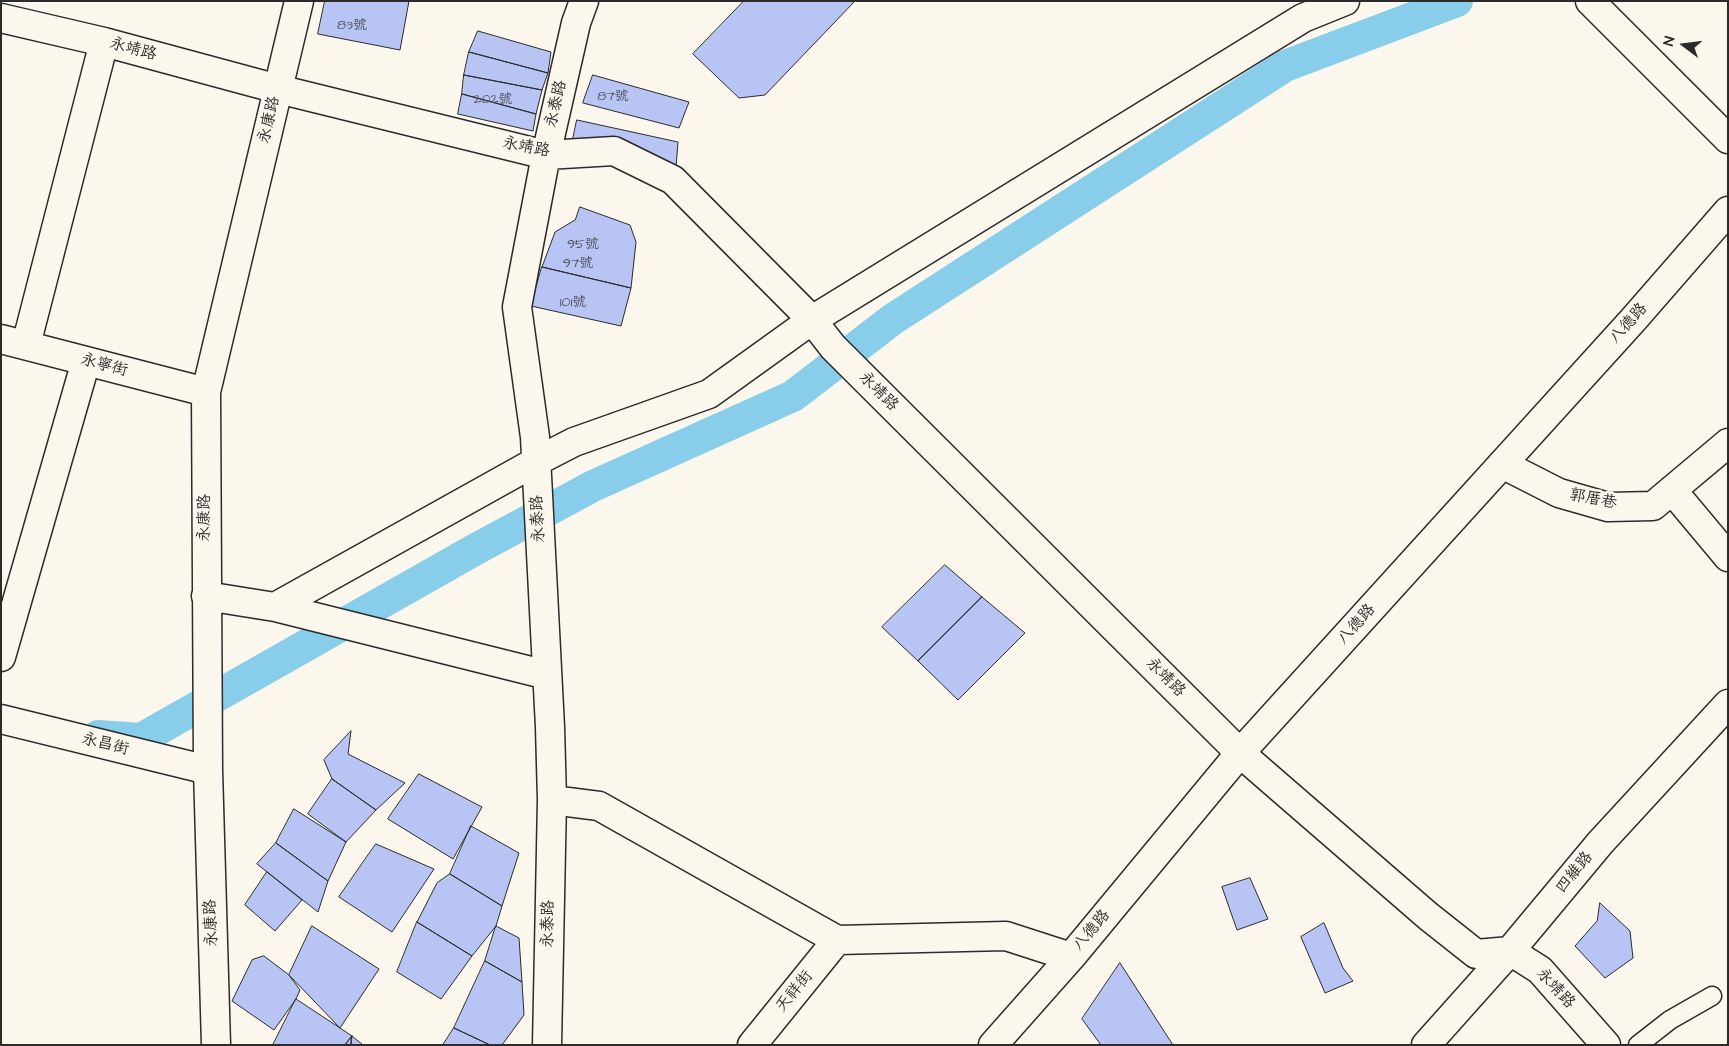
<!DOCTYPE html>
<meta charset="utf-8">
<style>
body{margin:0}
#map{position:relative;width:1729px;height:1046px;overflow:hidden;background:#fbf7ec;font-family:"Architects Daughter",sans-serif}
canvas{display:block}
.frame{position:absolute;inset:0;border:2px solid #2b2b2b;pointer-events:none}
.north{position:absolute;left:1659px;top:20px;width:50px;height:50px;-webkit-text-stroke:4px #fbf7ec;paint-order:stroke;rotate:285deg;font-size:14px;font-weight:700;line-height:20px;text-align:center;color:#2b2b2b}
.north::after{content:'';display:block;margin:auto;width:18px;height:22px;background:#2b2b2b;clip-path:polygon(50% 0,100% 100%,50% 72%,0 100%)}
</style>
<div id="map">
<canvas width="1729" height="1046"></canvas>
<div class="frame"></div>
<div class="north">N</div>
</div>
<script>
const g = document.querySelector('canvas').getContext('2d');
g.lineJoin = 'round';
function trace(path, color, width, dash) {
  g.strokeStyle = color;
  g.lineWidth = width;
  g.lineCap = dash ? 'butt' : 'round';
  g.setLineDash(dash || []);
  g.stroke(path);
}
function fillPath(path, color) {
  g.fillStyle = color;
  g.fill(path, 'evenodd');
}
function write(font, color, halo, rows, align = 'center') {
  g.font = font + ' "Architects Daughter","LXGW WenKai TC",sans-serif';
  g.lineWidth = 5;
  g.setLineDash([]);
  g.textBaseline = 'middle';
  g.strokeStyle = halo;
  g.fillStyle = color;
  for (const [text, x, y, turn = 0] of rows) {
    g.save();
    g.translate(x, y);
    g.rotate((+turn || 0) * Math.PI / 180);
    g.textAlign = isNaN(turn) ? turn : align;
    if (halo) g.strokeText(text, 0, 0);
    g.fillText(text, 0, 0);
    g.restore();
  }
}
const canal = new Path2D(`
 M98,736L141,739L476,549L593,486L793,396L893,319L1285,66L1457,1`);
const building = new Path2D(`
 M325,1H409L400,50L318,34Z
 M744,1H855L765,95L739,98L693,54Z
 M478,31L551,52L548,73L469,52Z
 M469,52L548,73L542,90L464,75Z
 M464,75L542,90L536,114L462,94Z
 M593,75L689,102L679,128L583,103Z
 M462,94L536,114L533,131L458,114Z
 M577,120L678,142L676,167L572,144Z
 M580,207L630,225L636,242L631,288L542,267L555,232L575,220Z
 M542,267L631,288L621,326L531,306Z
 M945,565L982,597L918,661L882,627Z
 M982,597L1025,633L958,700L918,661Z
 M351,731L348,754L405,783L376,810L332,779L324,760Z
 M419,774L482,807L453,859L388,819Z
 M332,779L376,810L346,842L308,814Z
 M294,809L346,842L328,881L276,843Z
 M471,826L519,853L502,906L450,874Z
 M276,843L328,881L318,912L257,864Z
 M376,844L434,869L392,932L339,897Z
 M267,872L302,900L275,931L245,905Z
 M450,874L502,906L496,926L472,956L417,922L437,883Z
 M1250,878L1268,919L1237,930L1222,887Z
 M1600,903L1630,931L1633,958L1605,978L1575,946L1597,921Z
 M417,922L472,956L441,999L397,972Z
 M1324,923L1343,968L1353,981L1325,993L1301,937Z
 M312,926L379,969L340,1028L289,975Z
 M496,926L519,938L522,982L485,961Z
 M264,956L289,975L300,990L296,999L274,1030L232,1001L252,960Z
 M485,961L522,982L524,1015L502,1045H490L454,1028Z
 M1120,963L1173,1045H1101L1082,1019Z
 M296,999L340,1028L352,1036L345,1045H273Z
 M454,1028L490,1045H443Z
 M352,1036L351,1045H345Z
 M352,1036L363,1045H351Z`);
const lane = new Path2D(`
 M1638,1045L1670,1020L1712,996`);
const street = new Path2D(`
 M1590,1L1728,139
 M1,18L104,42L278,89L546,155L614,151L673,180L812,320L833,347L1240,753L1428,916L1476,954L1510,951L1540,970L1606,1045
 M1,339L206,392
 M26,345L104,42
 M1502,464L1559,493L1608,507L1653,506L1728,443
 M1672,490L1728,557
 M206,596L275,607L537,461L574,442L709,394L812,320L1303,18L1345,1
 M275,607L547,675
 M1,657L86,361
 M1,719L208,770
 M552,800L599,806L837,940L1006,936L1071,957
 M216,1045L208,770L206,392L299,1
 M547,1045L552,800L550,727L535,437L517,307L546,155L576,23L584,1
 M752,1045L837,940
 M993,1045L1071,957L1240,753L1633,320L1728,211
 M1426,1045L1510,951L1600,843L1728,704`);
const numberNames = [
 ["83號",352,26],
 ["87號",613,97],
 ["202號",493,100],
 ["95號",583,245],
 ["97號",578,264],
 ["101號",573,303]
];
const streetNames = [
 ["永靖路",133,50,15],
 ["永泰路",557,104,-77],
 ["永康路",270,120,-77],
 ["永靖路",526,148,11],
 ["八德路",1629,324,-48],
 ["永寧街",104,366,15],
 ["永靖路",878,392,45],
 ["郭厝巷",1593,500,11],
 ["永康路",206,518,-90],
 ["永泰路",539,519,-93],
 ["八德路",1357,625,-48],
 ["永靖路",1165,678,45],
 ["永昌街",105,745,14],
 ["四維路",1575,873,-51],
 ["永康路",212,923,-92],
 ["永泰路",549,924,-89],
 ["八德路",1092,931,-50],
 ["永靖路",1555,989,47],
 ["天祥街",795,992,-51]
];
trace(canal, '#88ceea', 32);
fillPath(building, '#b8c4f4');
trace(building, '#2b2b2b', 1);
trace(lane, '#2b2b2b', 21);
trace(street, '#2b2b2b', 31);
trace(lane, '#fbf7ec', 18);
trace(street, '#fbf7ec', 28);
write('14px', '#4e515d', null, numberNames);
write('16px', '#2b2b2b', '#fbf7ec', streetNames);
</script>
